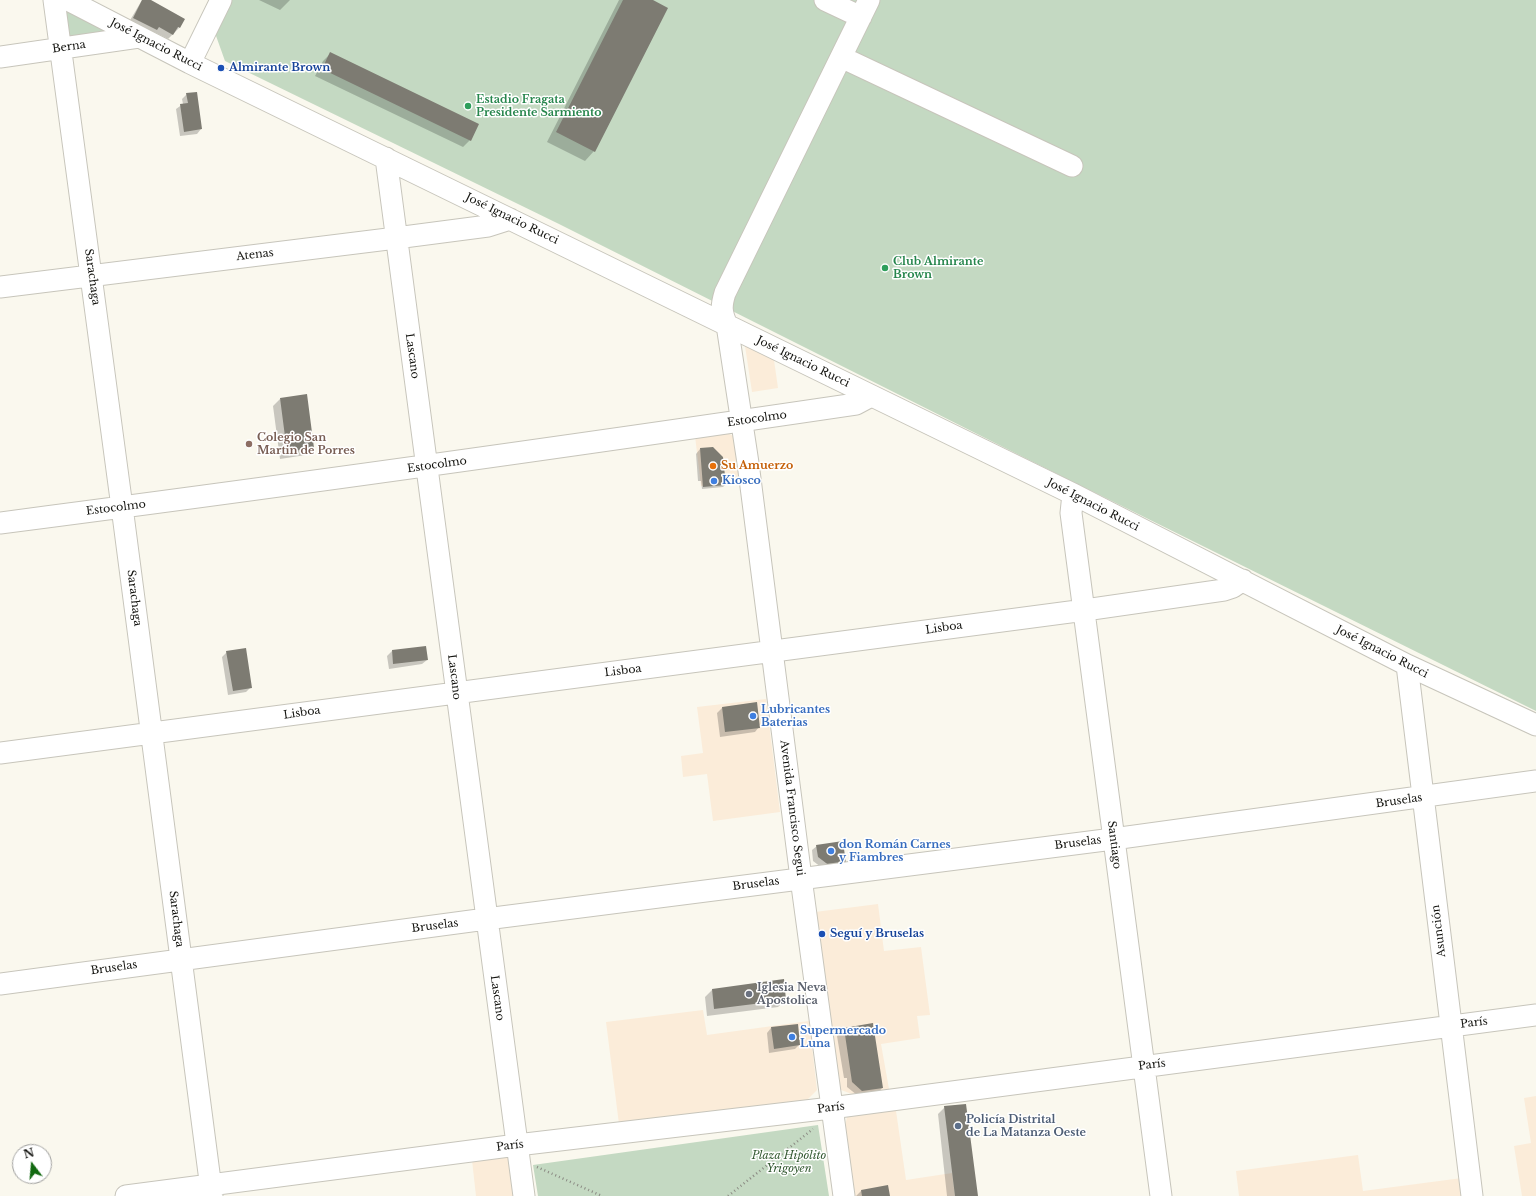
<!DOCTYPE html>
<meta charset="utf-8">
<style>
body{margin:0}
#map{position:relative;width:1536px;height:1196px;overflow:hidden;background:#faf8ee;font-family:"Libre Baskerville",serif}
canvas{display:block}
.north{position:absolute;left:12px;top:1144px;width:40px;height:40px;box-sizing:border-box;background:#fff;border:1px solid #a1a19f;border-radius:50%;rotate:344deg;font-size:11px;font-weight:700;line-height:16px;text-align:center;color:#141410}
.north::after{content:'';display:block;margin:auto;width:14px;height:18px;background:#116910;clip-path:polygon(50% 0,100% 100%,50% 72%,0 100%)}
</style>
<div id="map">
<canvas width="1536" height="1196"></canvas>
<div class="north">N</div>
</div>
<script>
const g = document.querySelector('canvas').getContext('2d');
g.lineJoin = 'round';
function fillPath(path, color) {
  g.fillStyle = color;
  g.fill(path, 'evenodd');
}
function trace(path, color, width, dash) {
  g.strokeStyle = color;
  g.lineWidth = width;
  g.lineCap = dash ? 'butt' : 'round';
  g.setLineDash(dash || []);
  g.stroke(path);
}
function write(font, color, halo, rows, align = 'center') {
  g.font = font + ' "Libre Baskerville",serif';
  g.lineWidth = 3;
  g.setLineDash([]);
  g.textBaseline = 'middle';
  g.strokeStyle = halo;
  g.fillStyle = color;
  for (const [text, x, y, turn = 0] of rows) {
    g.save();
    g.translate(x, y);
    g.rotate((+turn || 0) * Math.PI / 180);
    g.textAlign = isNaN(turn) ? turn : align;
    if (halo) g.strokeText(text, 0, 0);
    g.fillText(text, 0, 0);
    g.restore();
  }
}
const commercial = new Path2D(`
 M746,343L773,353L778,388L752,392L745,346Z
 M726,432L733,436L735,442L740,480L701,486L695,436Z
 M766,699L780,812L713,821L707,774L683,777L681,756L703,753L697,707Z
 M878,904L884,951L921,947L930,1015L917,1016L920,1038L881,1044L889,1089L852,1094L841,1090L838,1086L815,912Z
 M703,1010L707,1035L809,1021L817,1090L807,1100L619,1124L606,1022Z
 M1536,1096V1196H1522L1514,1146L1531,1143L1524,1098Z
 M895,1104L906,1180L952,1173L955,1196H855L845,1126L847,1117L853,1110Z
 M1358,1155L1363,1191L1462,1178L1464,1196H1239L1236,1171Z
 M505,1156L510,1159L517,1196H476L472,1160Z`);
const green = new Path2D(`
 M231,0H1536V711L1027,459L559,224L225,61L215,33Z
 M67,10L108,32L72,38L67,36L65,12Z
 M818,1125L829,1196H538L533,1165Z`);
const shadow = new Path2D(`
 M142,0H149L179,28L168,39L154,32L151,34L129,22Z
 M259,0H290L280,10Z
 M619,0H651L594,151L585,161L547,142Z
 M330,54L470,140L463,147L315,76L323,61Z
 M187,94L201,129L197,134L180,136L176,109L183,104L182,99Z
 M280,399L313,448L306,455L280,459L273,406Z
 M700,449L725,485L723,487L702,489L701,481H698L696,454Z
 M425,647L427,660L422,664L389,669L387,656L392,651Z
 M227,652L251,687L246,692L228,695L222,657Z
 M756,703L759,727L755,732L720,737L717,713L722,708Z
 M817,846L845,863L825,870L813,861L812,850Z
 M712,990L785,1000L778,1007L707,1016L705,997Z
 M771,1028L799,1045L795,1049L769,1053L767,1033Z
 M845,1029L882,1088L878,1093L857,1095L847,1087V1078H844L837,1036Z
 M945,1107L977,1196H947L938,1114Z
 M887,1187L889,1196H856L861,1191Z`);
const building = new Path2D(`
 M142,0H151L185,19L180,28L178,27L173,35L159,27L157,30L133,18Z
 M623,0H653L668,8L595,152L556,132Z
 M330,52L479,124L471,141L322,69Z
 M197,92L202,129L184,132L180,104L188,103L186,93Z
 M307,394L314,448L287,452L280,398Z
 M713,447L723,457L726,485L703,487L700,448Z
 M426,646L428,660L393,664L392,650Z
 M246,648L252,688L233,691L226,651Z
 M757,702L760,728L725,732L722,707Z
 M843,841L846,864L830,866L818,857L816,845Z
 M784,979L786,1000L714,1009L712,989Z
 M873,1023L883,1088L862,1091L852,1082L844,1028Z
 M798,1024L800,1045L774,1049L771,1027Z
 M966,1104L978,1196H955L944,1106Z
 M888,1185L890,1196H862L861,1190Z`);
const path = new Path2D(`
 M537,1167L602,1196
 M728,1196L813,1129`);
const minor = new Path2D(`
 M54,0L122,507L212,1196
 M68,0L190,63L1073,494L1407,665L1536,725
 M825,0L861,17
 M0,57L139,37
 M841,57L1072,166
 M190,63L221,0
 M386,158C432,504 477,850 524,1196
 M0,287L396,238L488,226L510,219
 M1073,494L1071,513L1161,1196
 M0,523C286,486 571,446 856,404L871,396
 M1407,665L1472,1196
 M0,753L1085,610L1224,590L1233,587L1243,580
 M0,984L486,919L1113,839L1536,781
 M126,1196L517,1145L831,1108L1536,1015
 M844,1196L801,878L748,463L727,325C721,312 721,306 725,293L869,0`);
const markers = [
 [221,68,4,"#1a4fb4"],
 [468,106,4,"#2e9e5b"],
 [885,268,4,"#2e9e5b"],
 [249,444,4,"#8d6e63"],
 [713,466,4,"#e8710a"],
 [714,481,4,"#3f7fe0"],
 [753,716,4,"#3f7fe0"],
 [831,851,4,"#3f7fe0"],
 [822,934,4,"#1a4fb4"],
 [749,994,4,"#6b7280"],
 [792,1037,4,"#3f7fe0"],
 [958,1126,4,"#5c6f8a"]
];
const streetNames = [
 ["José Ignacio Rucci",156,45,27],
 ["Berna",69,47,-8],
 ["José Ignacio Rucci",512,219,26],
 ["Atenas",255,255,-7],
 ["Sarachaga",92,277,82],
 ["Lascano",412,356,82],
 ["José Ignacio Rucci",803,362,26],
 ["Estocolmo",757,419,-8],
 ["Estocolmo",437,465,-8],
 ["José Ignacio Rucci",1093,505,27],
 ["Estocolmo",116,508,-7],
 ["Sarachaga",134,598,83],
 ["Lisboa",944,628,-8],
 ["José Ignacio Rucci",1382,652,27],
 ["Lisboa",623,671,-7],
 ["Lascano",454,677,83],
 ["Lisboa",302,713,-8],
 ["Bruselas",1399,801,-8],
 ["Avenida Francisco Segui",792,808,83],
 ["Bruselas",1078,843,-7],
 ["Santiago",1114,845,83],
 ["Bruselas",756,884,-7],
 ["Sarachaga",176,919,83],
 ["Bruselas",435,926,-7],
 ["Asunción",1439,931,-97],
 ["Bruselas",114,968,-8],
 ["Lascano",497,998,82],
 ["París",1474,1023,-7],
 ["París",1152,1065,-7],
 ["París",831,1108,-7],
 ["París",510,1146,-7]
];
const transitNames = [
 ["Almirante Brown",229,68],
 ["Seguí y Bruselas",830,934]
];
const leisureNames = [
 ["Estadio Fragata",476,100],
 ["Presidente Sarmiento",476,113],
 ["Club Almirante",893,262],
 ["Brown",893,275]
];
const educationNames = [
 ["Colegio San",257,438],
 ["Martin de Porres",257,451]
];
const foodNames = [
 ["Su Amuerzo",721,466]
];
const shopNames = [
 ["Kiosco",722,481],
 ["Lubricantes",761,710],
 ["Baterias",761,723],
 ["don Román Carnes",839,845],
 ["y Fiambres",839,858],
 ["Supermercado",800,1031],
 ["Luna",800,1044]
];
const worshipNames = [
 ["Iglesia Neva",757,988],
 ["Apostolica",757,1001]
];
const serviceNames = [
 ["Policía Distrital",966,1120],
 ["de La Matanza Oeste",966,1133]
];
const parkNames = [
 ["Plaza Hipólito",789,1156],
 ["Yrigoyen",789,1169]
];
fillPath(commercial, '#fbecd9');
fillPath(green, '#c4d9c2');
fillPath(shadow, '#0003');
fillPath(building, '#7d7b72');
trace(minor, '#c7c5bb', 23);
trace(path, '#8a8982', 2.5, [1, 3]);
trace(minor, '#fff', 21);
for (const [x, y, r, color] of markers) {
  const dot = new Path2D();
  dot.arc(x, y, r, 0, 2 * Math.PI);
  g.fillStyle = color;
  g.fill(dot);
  trace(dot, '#fff', 1.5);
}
write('11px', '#141410', '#fff', streetNames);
write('bold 11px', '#164399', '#fff', transitNames, 'left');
write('bold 11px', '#27864d', '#fff', leisureNames, 'left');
write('bold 11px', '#785e54', '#fff', educationNames, 'left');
write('bold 11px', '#c56008', '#fff', foodNames, 'left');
write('bold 11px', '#366cbe', '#fff', shopNames, 'left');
write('bold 11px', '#5b616d', '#fff', worshipNames, 'left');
write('bold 11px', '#4e5e75', '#fff', serviceNames, 'left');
write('italic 11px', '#325830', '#fff', parkNames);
</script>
